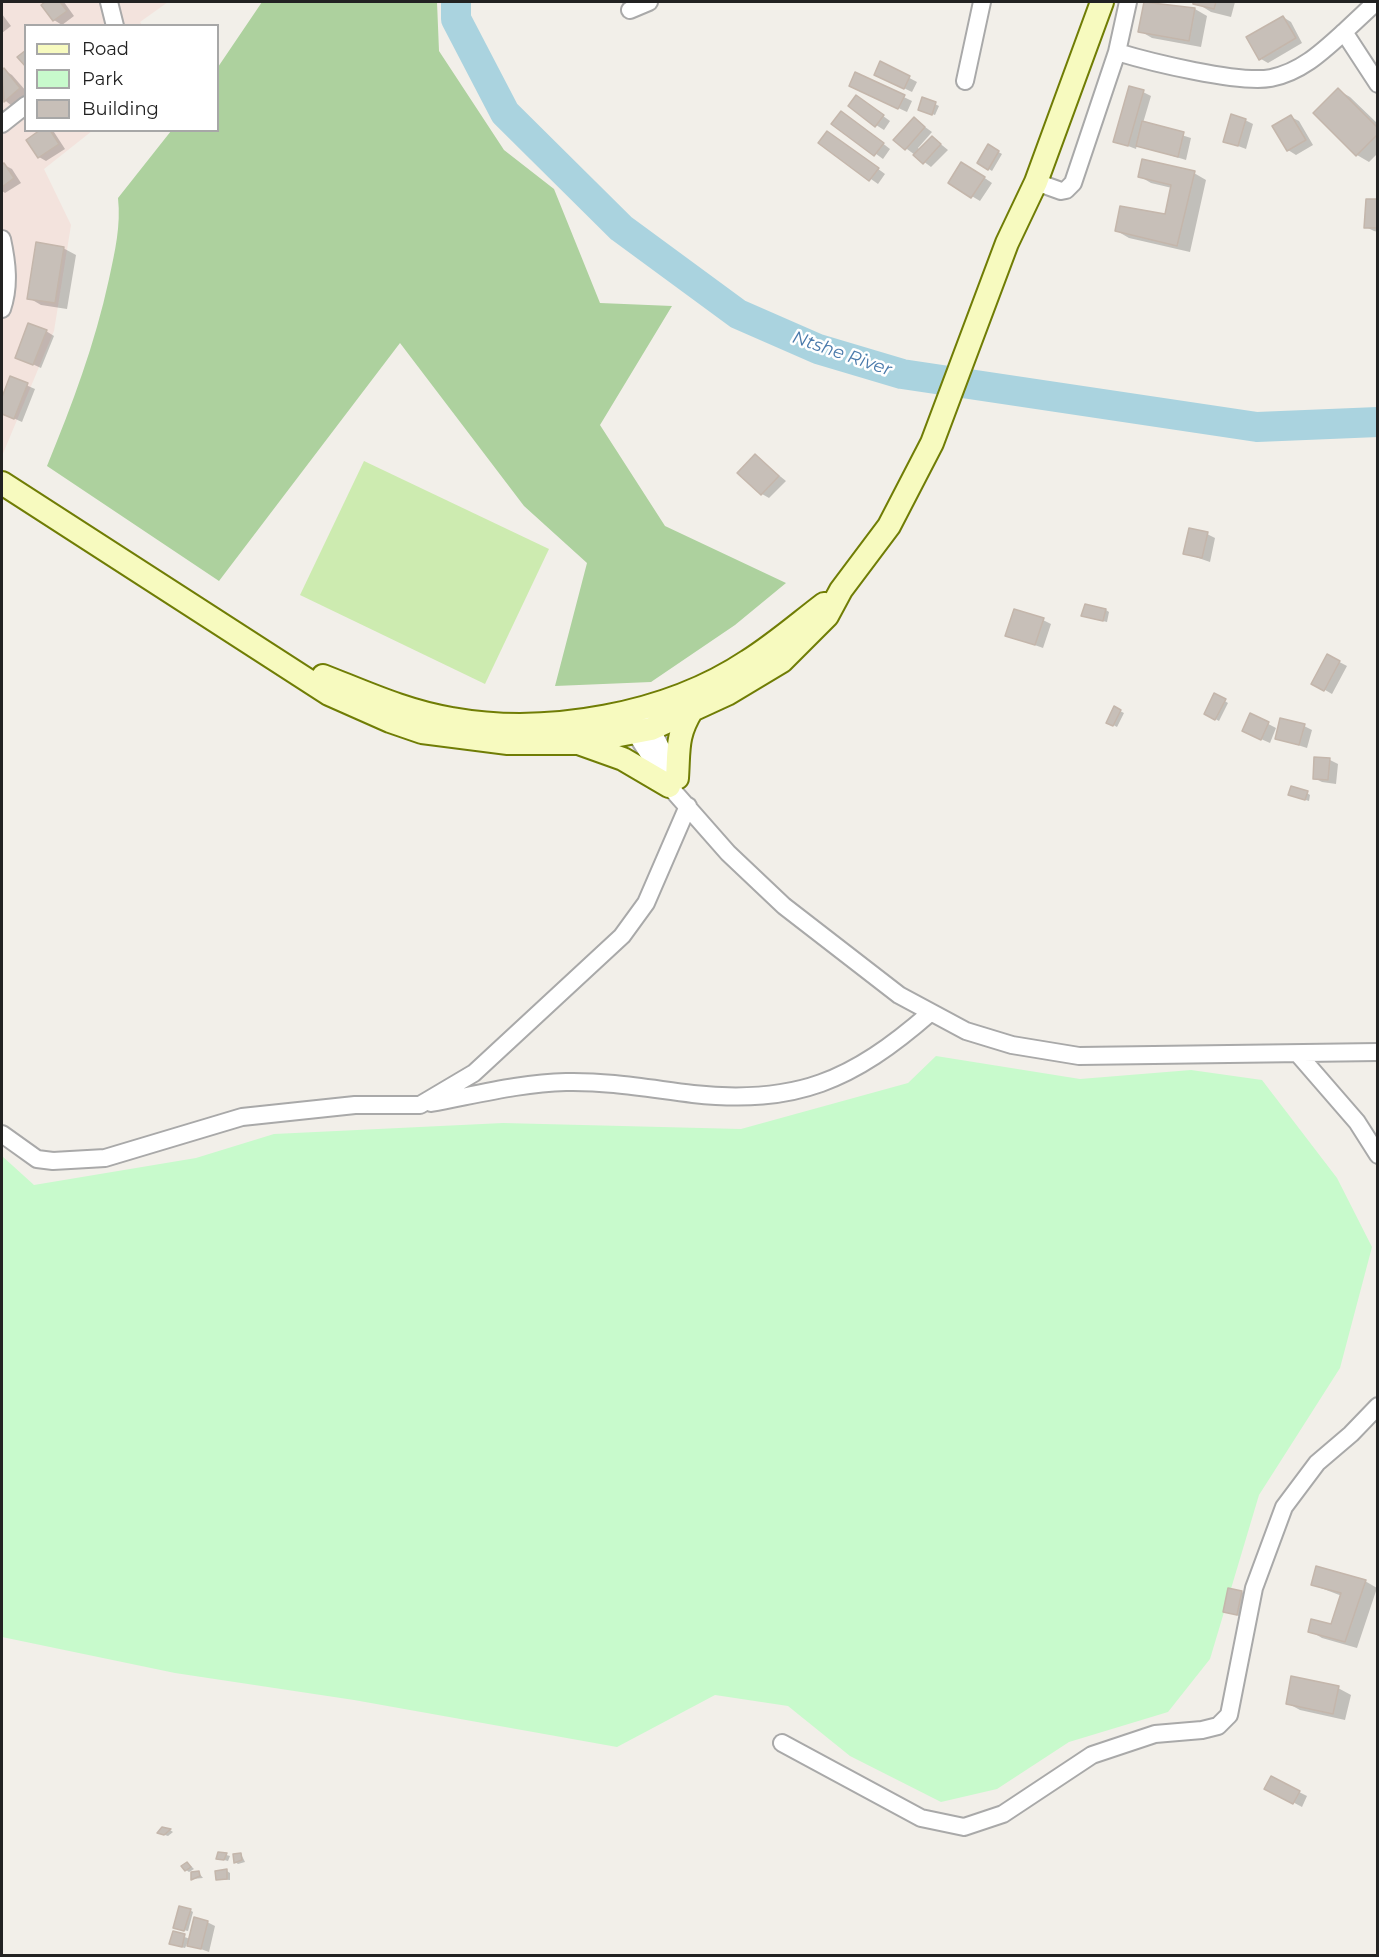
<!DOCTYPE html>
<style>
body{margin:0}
#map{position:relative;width:1379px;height:1957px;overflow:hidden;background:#f2efe9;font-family:Montserrat,sans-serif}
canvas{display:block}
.frame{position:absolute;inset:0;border:3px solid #222;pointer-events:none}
.legend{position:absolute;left:24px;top:24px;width:195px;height:108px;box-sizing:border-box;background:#fff;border:2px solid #a7a7a7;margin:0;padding:8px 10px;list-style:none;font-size:18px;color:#222}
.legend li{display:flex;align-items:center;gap:12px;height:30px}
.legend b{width:30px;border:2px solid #a7a7a7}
</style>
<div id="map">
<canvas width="1379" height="1957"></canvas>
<div class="frame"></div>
<ul class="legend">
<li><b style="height:8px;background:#f7fabf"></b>Road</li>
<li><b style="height:16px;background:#c8facc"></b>Park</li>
<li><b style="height:16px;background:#c7bfb8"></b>Building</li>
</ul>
</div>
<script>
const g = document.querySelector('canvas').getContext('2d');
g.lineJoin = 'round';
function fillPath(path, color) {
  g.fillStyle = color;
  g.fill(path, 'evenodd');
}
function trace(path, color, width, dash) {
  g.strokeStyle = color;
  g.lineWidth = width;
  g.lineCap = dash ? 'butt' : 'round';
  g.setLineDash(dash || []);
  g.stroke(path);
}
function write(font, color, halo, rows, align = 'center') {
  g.font = font + ' Montserrat,sans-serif';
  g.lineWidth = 5;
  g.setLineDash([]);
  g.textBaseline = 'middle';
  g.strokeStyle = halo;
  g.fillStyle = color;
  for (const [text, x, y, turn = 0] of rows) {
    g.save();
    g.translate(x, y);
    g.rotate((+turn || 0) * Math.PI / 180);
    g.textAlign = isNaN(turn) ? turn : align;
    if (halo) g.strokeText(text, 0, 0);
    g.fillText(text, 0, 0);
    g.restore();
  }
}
const military = new Path2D(`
 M2,2H168L140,22L142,25L26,26V130L92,131L44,169L71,225L54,331L2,456Z`);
const grass = new Path2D(`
 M364,461L549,549L485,684L300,595Z`);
const forest = new Path2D(`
 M262,2H437L439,51L504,150L554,189L600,303L672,306L600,425L665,526L786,583L735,625L651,682L555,686L587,563L524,506L400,343L219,581L47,466C72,405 95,344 109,279C115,251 121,226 118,198L171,131L218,130V67Z`);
const park = new Path2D(`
 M936,1056L1080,1079L1191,1070L1262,1080L1337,1178L1372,1247L1340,1368L1259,1495L1210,1659L1168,1712L1069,1742L997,1789L941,1802L850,1756L788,1706L715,1695L617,1747L354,1700L175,1673L2,1637V1156L34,1185L196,1158L274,1134L503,1123L741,1129L908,1083Z`);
const shadow = new Path2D(`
 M48,2H64L74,16L62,25L54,20L43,5Z
 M1146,2L1195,9L1207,16L1201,47L1152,38L1140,31Z
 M1195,2H1235L1231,17L1211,12Z
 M2,14L11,26L2,33Z
 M1283,17L1291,22L1302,43L1268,63L1261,59Z
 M881,63L917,82L912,92L883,78Z
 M4,70L12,75L26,91V94L12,106L2,98V72Z
 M856,74L912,101L907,112L859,90Z
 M1338,90L1350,97L1378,124V153L1369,162L1357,155Z
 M1143,92L1151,96L1143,123L1191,138L1186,160L1137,145L1136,149L1115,141Z
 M857,97L890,121L884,130L876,125Z
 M935,104L939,106L935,115L923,111Z
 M849,117L890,149L883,159L834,123Z
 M1291,117L1299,121L1313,145L1296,155L1288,150Z
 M914,119L932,132L918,148L920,150L932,137L948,150L931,167L895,140Z
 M1245,120L1253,124L1246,149L1225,141Z
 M42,130L54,132L65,149L46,161L39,157Z
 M835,137L885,174L878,184L820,143Z
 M988,146L1002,154L992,171L979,163Z
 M4,165L12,169L21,183L5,193L2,191V166Z
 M970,168L992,183L980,201L950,183Z
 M1194,173L1206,180L1190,252L1129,238L1117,231L1166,216L1172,188L1151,183L1139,176Z
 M1378,201V232L1374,231L1366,227Z
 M63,248L76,255L67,309L41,305L29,298Z
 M46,331L54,336L41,368L17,357Z
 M10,378L35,389L22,422L2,413V401Z
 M755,456L786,481L769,498L762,494Z
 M1207,534L1215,538L1210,562L1184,553Z
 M1106,610L1109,612L1107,622L1086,617Z
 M1043,620L1051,624L1043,648L1007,635Z
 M1328,656L1347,666L1332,694L1313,683Z
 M1215,695L1228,703L1219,721L1206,714Z
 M1114,708L1124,713L1117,727L1108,722Z
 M1251,715L1276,728L1270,743L1252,735Z
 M1304,726L1312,730L1307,748L1276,738Z
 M1316,758L1330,760L1338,764L1336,784L1322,782L1314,778Z
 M1307,793L1310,795L1309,801L1293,796Z
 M1365,1581L1377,1588L1357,1648L1322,1638L1310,1631L1332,1626L1342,1596L1313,1585Z
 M1242,1592L1249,1597L1245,1618L1224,1611Z
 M1338,1688L1351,1695L1345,1720L1300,1710L1287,1703Z
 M1271,1778L1307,1796L1302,1807L1274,1792Z
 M162,1829L170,1830L173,1832L168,1836L162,1834Z
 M219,1853L230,1856L228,1861L217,1858Z
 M241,1854L245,1862L238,1864L235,1862Z
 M187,1864L191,1866L194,1869L189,1872L186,1870Z
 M227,1871L230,1873V1880L217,1879L216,1872Z
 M199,1873L203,1878L192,1879Z
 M190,1910L193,1912L188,1931L178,1929Z
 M207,1922L215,1926L209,1952L187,1944L185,1948L174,1945V1933L190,1939Z`);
const river = new Path2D(`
 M456,2V19L505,113L621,228L738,314L818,349L902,374L1257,427L1378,422`);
const building = new Path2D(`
 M45,2H60L67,11L53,21L41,5Z
 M1144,2L1195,8L1189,41L1138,32Z
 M1193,2H1216L1214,9L1193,4Z
 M1283,16L1296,38L1259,60L1246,37Z
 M26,50V67L17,57Z
 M880,61L910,76L904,89L874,75Z
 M4,68L20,88L4,102L2,70Z
 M855,72L905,95L898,109L849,86Z
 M1129,86L1144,90L1128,146L1113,142Z
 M1338,88L1378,128V134L1356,156L1313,113Z
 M856,95L884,115L875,127L848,106Z
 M922,97L936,102L932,115L918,110Z
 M841,111L884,143L874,156L831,124Z
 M1231,114L1246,119L1238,146L1223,142Z
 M1291,115L1306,140L1287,151L1272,126Z
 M914,117L925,127L905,150L893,140Z
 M1142,121L1184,132L1178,157L1136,146Z
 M40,130H50L59,144L38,158L26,140Z
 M827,131L879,168L869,181L818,143Z
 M932,136L941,144L923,164L913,155Z
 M988,144L999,151L988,170L977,163Z
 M1142,159L1195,171L1177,246L1115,231L1120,206L1165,214L1171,185L1138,177Z
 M961,162L985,177L971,198L948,183Z
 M4,163L14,178L2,187V164Z
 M1366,199H1378V228H1364Z
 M36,242L64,247L55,303L27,299Z
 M28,323L47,330L33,365L15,358Z
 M10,376L28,383L14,419L2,414V397Z
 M755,454L779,476L761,495L737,473Z
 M1189,528L1208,532L1202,558L1183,554Z
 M1085,604L1106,609L1103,621L1081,616Z
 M1014,609L1044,618L1035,645L1005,636Z
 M1327,654L1340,661L1324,691L1311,684Z
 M1214,693L1226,699L1215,720L1204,714Z
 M1114,706L1121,710L1113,726L1106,723Z
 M1250,713L1269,722L1261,740L1242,731Z
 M1280,718L1305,724L1299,745L1275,739Z
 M1314,757L1330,758L1328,780L1313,779Z
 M1291,786L1308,791L1305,800L1288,795Z
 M1316,1566L1366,1580L1345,1642L1308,1632L1311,1619L1331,1624L1341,1593L1311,1585Z
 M1228,1588L1242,1591L1237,1615L1223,1612Z
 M1291,1676L1339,1686L1333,1714L1286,1704Z
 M1271,1776L1300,1791L1293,1804L1264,1789Z
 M162,1827L171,1829L164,1835L157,1833Z
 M218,1852L227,1853L224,1860L216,1859Z
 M241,1853L242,1860L234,1863L233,1854Z
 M187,1862L191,1867L185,1871L181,1866Z
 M227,1869V1879L216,1880L215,1871Z
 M199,1871L200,1876L191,1880V1872Z
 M179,1906L191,1909L184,1931L173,1928Z
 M194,1917L208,1921L201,1949L187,1946Z
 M173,1931L185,1934L182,1947L169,1944Z`);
const street = new Path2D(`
 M109,2L115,26
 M1376,2L1344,32L1378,84
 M630,10L649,2
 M1117,52L1128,2
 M965,81L982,2
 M2,124L26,105
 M1036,182L1061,191L1066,190L1073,183L1117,52C1150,62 1239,84 1271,78C1301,72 1322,52 1344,32
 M2,309C10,286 7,262 2,239
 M647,720L676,777
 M630,725L669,786L728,853L784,906L899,995L966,1031L1012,1045L1079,1056L1378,1052
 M1298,1054L1357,1122L1378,1155
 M431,1103C475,1095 521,1083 566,1082C609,1081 651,1089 693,1094C796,1105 852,1081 930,1013
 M2,1134L37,1159L53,1161L105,1158L242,1117L355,1105H420L474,1073L622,936L646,903L688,806
 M782,1743L921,1818L964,1827L1003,1814L1092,1755L1155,1734L1202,1730L1218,1726L1229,1715L1254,1588L1284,1507L1317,1463L1351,1434L1378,1406`);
const secondary = new Path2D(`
 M2,483L329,694L390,721L422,732L508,743H577L651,729L727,694L782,661L827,616L841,590L889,526L932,443L1007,243L1036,182L1102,2
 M323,676C364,692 407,712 452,719C547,736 667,715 748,661C775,644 799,623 824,604
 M581,744L623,759L669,786
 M677,778C679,749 676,736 692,710`);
const waterNames = [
 ["Ntshe River",842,354,19]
];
fillPath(military, '#f3e3dd');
fillPath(grass, '#cdebb0');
fillPath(forest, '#add19e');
fillPath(park, '#c8facc');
fillPath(shadow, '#0003');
trace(river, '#aad3df', 30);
fillPath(building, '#c7bfb8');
trace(building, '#c4b6ab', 1.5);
trace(street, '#a9a9a9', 20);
trace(secondary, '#707d05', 26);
trace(street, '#fff', 16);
trace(secondary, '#f7fabf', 22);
write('italic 18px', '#4a7aab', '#fff', waterNames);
</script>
